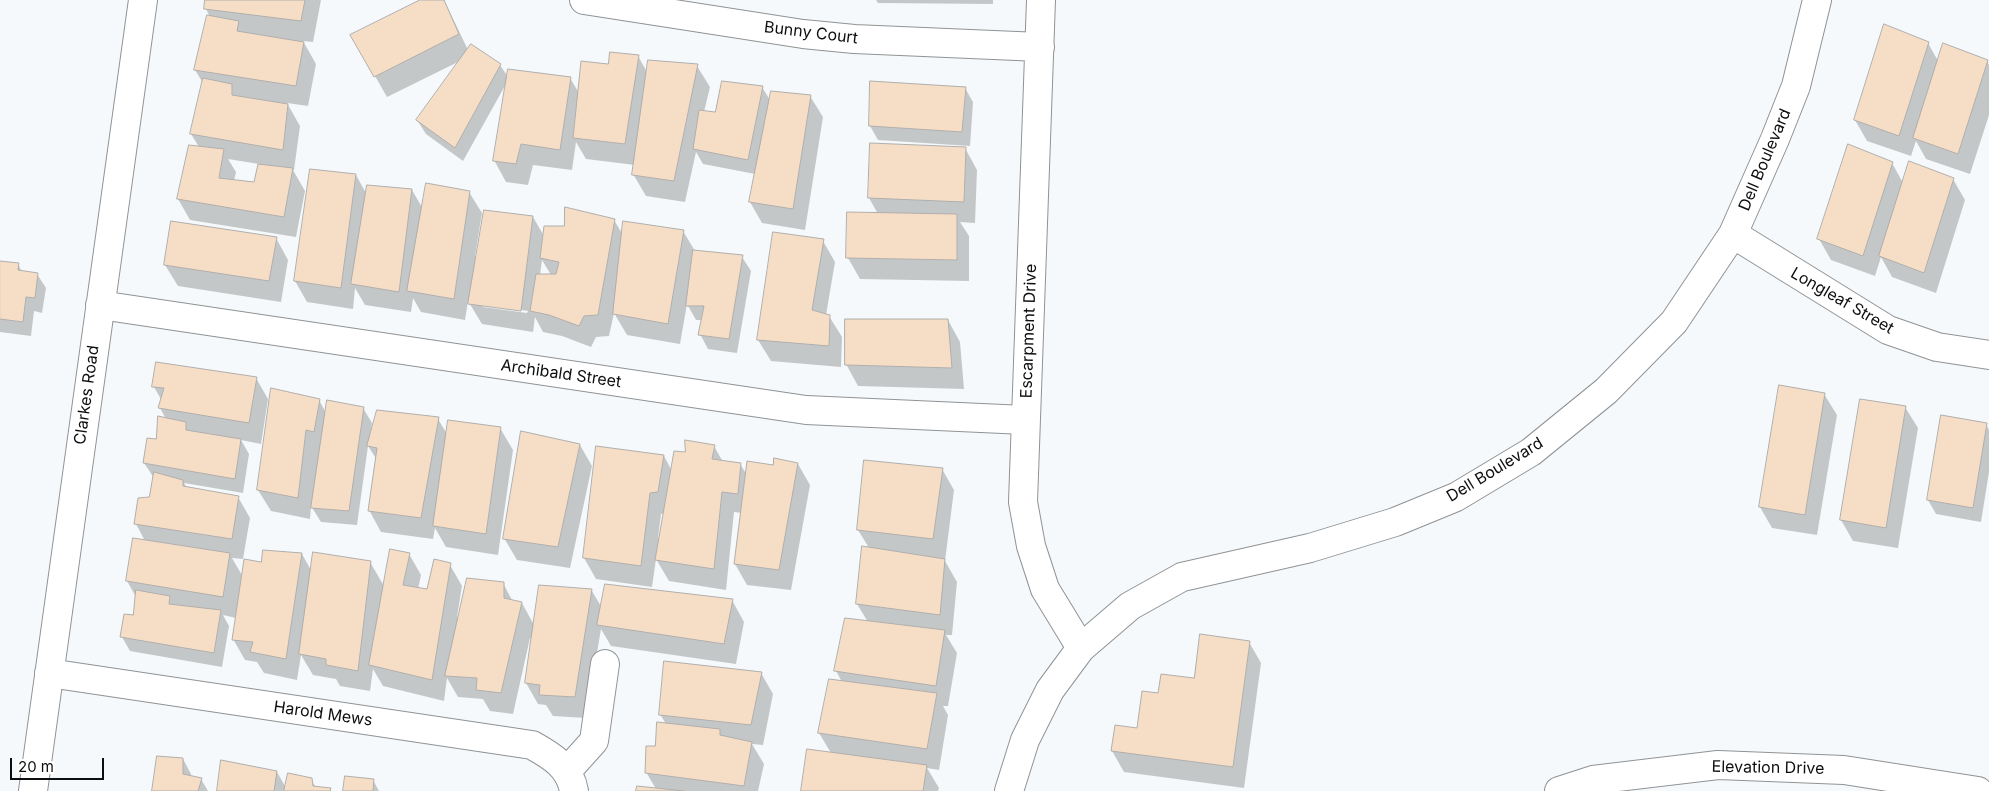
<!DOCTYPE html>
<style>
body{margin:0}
#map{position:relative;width:1989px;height:791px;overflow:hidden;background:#f6f9fb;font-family:Inter,sans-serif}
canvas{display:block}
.scale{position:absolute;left:10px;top:758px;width:94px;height:22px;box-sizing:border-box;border:2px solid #0d0e0f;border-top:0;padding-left:6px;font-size:15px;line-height:18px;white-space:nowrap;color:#0d0e0f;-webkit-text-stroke:4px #fff;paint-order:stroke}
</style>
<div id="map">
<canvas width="1989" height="791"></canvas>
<div class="scale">20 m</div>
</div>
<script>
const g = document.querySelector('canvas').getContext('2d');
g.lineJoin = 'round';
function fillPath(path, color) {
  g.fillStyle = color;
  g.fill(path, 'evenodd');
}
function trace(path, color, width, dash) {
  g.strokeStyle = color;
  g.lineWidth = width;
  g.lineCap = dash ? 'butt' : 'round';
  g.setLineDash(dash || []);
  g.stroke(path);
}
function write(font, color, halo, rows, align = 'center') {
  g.font = font + ' Inter,sans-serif';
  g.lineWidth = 4;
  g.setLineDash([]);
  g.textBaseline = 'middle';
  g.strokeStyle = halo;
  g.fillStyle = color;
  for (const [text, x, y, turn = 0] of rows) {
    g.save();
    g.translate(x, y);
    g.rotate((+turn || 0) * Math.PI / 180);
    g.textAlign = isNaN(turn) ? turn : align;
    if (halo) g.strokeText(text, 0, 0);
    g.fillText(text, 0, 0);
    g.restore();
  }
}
const shadow = new Path2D(`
 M207,0H321L313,42L303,41L316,64L308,106L287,103L300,126L294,170H293L305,191L296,237L190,220L178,199L190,146L199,147L191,134L203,83L195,70L210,17L206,9ZM228,159L259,164L255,184L234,181L236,172Z
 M422,0H444L468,50L500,65L508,77L570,78L579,93L609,66L638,56L647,72L697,66L710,87L704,112L716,113L762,87L770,100L810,96L823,117L805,230L762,223L750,202L755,174L703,164L696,152L685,202L646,196L633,174L635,165L586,159L576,142L572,170L533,165L528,185L506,182L494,160L506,84L463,161L426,134L417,120L460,61L387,97L375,76Z
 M876,0H993V4L878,3Z
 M1928,43L1938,61H1987L1989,65V115L1970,174L1926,159L1916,141L1911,156L1867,141L1855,120Z
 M965,88L973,102L970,146L878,140L870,126Z
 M872,144L965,148L977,170L975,223L960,222L969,236V281L860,279L848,258L878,214L869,198Z
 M1892,163L1903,183L1953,179L1965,200L1936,293L1892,277L1881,257L1875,276L1831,260L1819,239Z
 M356,175L367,195L412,190L423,209L469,192L482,213L475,256L477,257L533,217L544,236L565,227L614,220L623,235L683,231L695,251L742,257L751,271L737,353L708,349L700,334L702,320H696L687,304L680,344L627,335L614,313L609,336L596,337L591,347L562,336L543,332L535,317L533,332L482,324L468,301L465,320L421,312L413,298L411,312L365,305L355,288L353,309L307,302L295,281ZM542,260L551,275H540ZM483,304L528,311L527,313L483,307Z
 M276,238L288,260L281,302L178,286L165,265Z
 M823,241L835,262L826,315L829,316L842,337L841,367L771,361L758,340Z
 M0,262L18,264L22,272L37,274L46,288L42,313L34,311L31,336L0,332Z
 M948,320L960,342L964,389L858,386L846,364Z
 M256,378L268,399L261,444L241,440L249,454L243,493L184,483L187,488L238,497L250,518L243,559L232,558L243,577L262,563L302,554L312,572L370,562L384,586L409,554L421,575L418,589L428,590L450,565L462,586L457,617H459L503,583L513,602L522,603L534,625L592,591L602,608L732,600L744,622L736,664L611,646L601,629L586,718L553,716L546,705L538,704L526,683L532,639L530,638L513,714L490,711L483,699L458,697L447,678L444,701L383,686L373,669L370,691L340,686L336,679L313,675L301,655L297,680L264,673L257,662L245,660L233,639L236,618L223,615L229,626L222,667L130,651L122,637L134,617L136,597L127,581L145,541L136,524L151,498L154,478L144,463L158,440L166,419L160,408L162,401L154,387Z
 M1824,394L1837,415L1817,535L1772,528L1760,507Z
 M319,400L326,413L363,408L372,423L370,435H372L438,419L447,434L500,428L513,450L498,555L446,547L435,528L433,539L381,532L369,510L377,460L368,446L357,525L321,522L311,506L310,519L271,511L258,490Z
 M1905,407L1918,428L1898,548L1853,541L1841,520Z
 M1986,424L1989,430V472L1981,522L1936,514L1928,500Z
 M580,445L592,466L570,568L517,560L504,538Z
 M714,446L723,462L740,464L747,475L775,467L798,464L810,485L791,590L747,585L735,564L742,513L734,512L726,590L669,581L656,559L652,587L596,579L584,558L664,456L672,471L686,454ZM665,513L660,538H658L661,514Z
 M942,469L954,490L945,561L957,582L952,635H946L957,653L948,706H943L948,715L939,770L927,768L939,788L938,791H802L831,753L819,733L842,682L836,671L868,622L857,604L869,548L858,530Z
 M1249,642L1261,663L1244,788L1124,772L1112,751L1138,730L1159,694L1195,680Z
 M761,673L773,694L763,745L752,744L764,764L758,791H637L656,789L646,772L666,724L660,714Z
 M183,759L191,774V777L201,779L208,791H153Z
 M277,772L286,788L311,779L316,788L330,789L331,791H218Z
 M373,780L379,791H344Z`);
const building = new Path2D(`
 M205,0H305L301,21L204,9Z
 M420,0H444L459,34L374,77L350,35Z
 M207,15L239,21L237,31L304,42L296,86L194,70Z
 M1884,24L1929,42L1899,136L1854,120Z
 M1943,43L1988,60L1958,154L1913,138Z
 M471,44L501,64L455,148L416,120Z
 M610,52L639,55L625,144L573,138L581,61L608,64Z
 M648,60L698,64L674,181L632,175Z
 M508,69L571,77L560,150L521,144L516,164L493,161Z
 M203,78L232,84V95L288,104L283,150L190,134Z
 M722,81L763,86L748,160L693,149L699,110L715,112Z
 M870,81L966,87L962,132L869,126Z
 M771,91L811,95L793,209L749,202Z
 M870,143L966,147L964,202L868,198Z
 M1848,144L1893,162L1863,256L1817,239Z
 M189,145L224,149L219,178L254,182L258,164L293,168L284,217L177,199Z
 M1909,161L1954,178L1924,273L1879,256Z
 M310,169L356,174L341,288L294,281Z
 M426,183L470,191L454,299L407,291Z
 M367,185L412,189L399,292L351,284Z
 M565,207L615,219L598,315L584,316L579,326L549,315L530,311L536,274H556L559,262L540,258L544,226H564Z
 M484,210L533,216L521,311L468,304Z
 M847,212L957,214V260L846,258Z
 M171,221L277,237L269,281L164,265Z
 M623,221L684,230L668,324L613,314Z
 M773,232L824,239L812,310L830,315L829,346L757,340Z
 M693,250L743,255L729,339L698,335L704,306H686Z
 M0,261L19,263L18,270L38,273L35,298L26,297L23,322L0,319Z
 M845,319H948L952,368L845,365Z
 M156,362L257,377L249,423L158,408L164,388L152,387Z
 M1779,385L1825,393L1805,515L1759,507Z
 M271,388L320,399L314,432L306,430L298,498L257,490Z
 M1860,399L1906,406L1886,528L1840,520Z
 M327,400L364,407L349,511L311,508Z
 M377,410L439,417L421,518L368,511L377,448L367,446Z
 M1941,415L1987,423L1973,508L1927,500Z
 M158,416L186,422V430L241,439L235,479L143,463L147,438L156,439Z
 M448,420L501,427L486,534L433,526Z
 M521,431L580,444L558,547L503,539Z
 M685,440L715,445L712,459L741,463L738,494L722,492L714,569L655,560L674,451L685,452Z
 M596,446L664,455L658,492L650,493L641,566L583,558Z
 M774,458L798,463L779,570L734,564L747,461L773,465Z
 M864,460L943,468L933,539L857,530Z
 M154,472L183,480V486L239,496L232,539L134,524L138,498L149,497Z
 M133,538L230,553L223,597L126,581Z
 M862,546L945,559L940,615L856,604Z
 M390,549L410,553L403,585L427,589L434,559L451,563L432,680L369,665Z
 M263,550L302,553L286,659L250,652L253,642L232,640L244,559L261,562Z
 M313,552L371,561L358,671L326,665V659L299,654Z
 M467,578L504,582V598L522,602L501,693L476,690L477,678L445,676Z
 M605,584L733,599L724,644L597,625Z
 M539,585L592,589L575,697L539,695L540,685L525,683Z
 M136,590L170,596L169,604L221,610L214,653L120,637L124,614L133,615Z
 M845,618L945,630L936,686L834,671Z
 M1200,634L1250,641L1233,767L1111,751L1115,725L1137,728L1142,691L1158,693L1161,674L1194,678Z
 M664,661L762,672L751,725L659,715Z
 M829,679L937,693L927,749L818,733Z
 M657,722L720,729V735L752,742L744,786L645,773L646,746H655Z
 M807,749L927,765L923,791H801Z
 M157,756L183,758V774L202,778L198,791H152Z
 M221,760L277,771L274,791H217Z
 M288,773L312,778L313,786L331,788L330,791H284Z
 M345,776L374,779L373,791H343Z
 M637,786L684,791H636Z`);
const street = new Path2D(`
 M584,0L803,34L854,39L1040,47
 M1041,0L1023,502L1031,546L1045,589L1081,648
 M1733,234L1888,330L1937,347L1989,355
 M100,305L806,410L1025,420
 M49,673L532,745C552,756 570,767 574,791
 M567,771L594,741L605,664
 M33,791L143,0
 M1009,791L1025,740L1050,690L1081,648L1130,606L1182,577L1310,548L1395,522L1456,497L1531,452L1606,391L1674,322L1733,234L1775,139L1796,86L1817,0
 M1559,791L1593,780L1718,765L1844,770L1978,791`);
const streetNames = [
 ["Bunny Court",811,33,7],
 ["Dell Boulevard",1765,160,-67],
 ["Longleaf Street",1842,301,30],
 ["Escarpment Drive",1029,331,-88],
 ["Archibald Street",561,374,8],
 ["Clarkes Road",87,395,-82],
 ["Dell Boulevard",1495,470,-31],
 ["Harold Mews",323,714,8],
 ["Elevation Drive",1768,768,1]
];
fillPath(shadow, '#0003');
fillPath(building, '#f6dec6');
trace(building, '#b0aeac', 1);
trace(street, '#909395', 30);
trace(street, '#fff', 28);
write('16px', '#0d0e0f', '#fff', streetNames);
</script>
